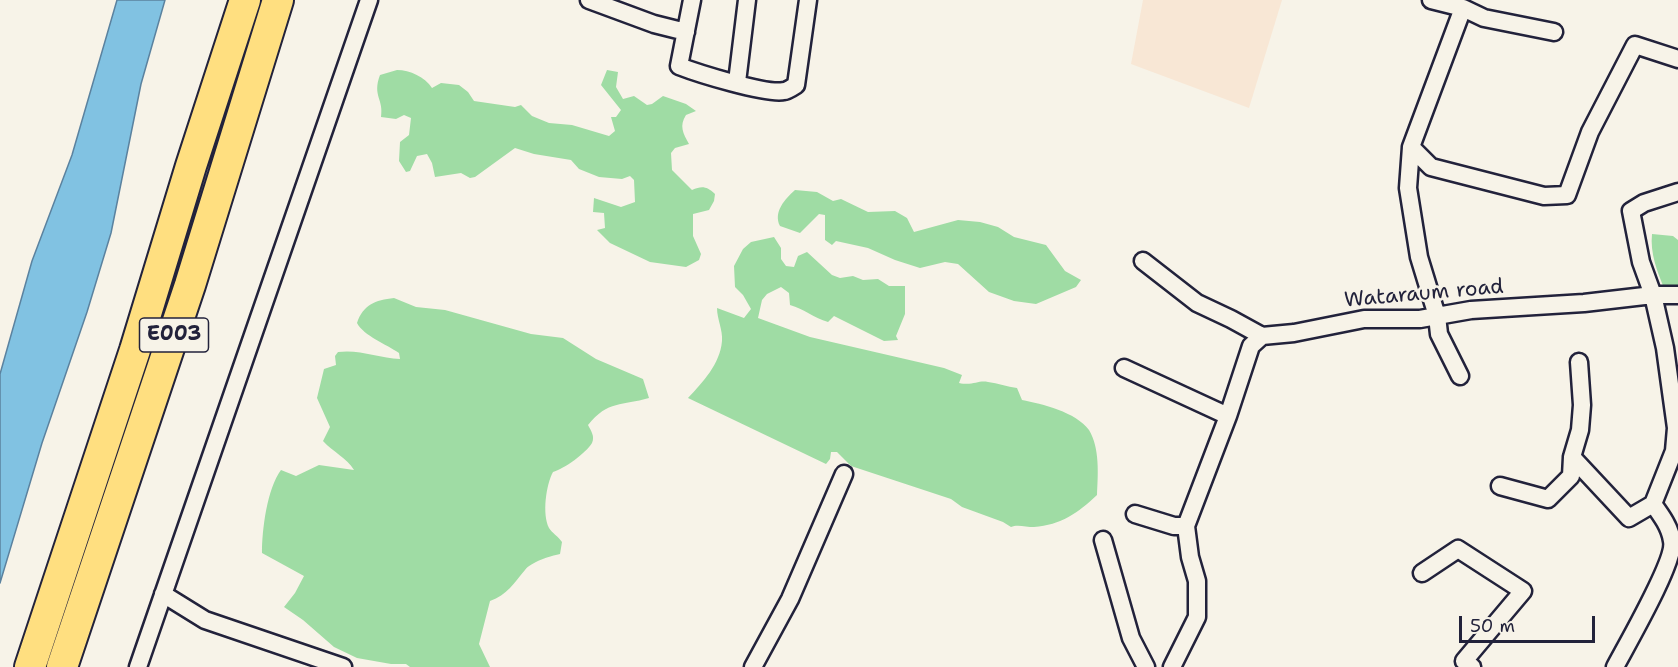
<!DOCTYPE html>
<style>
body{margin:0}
#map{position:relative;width:1678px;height:667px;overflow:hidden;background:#f7f3e8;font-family:"Shantell Sans",sans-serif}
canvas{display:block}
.scale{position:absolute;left:1459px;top:616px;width:136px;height:27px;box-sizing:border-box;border:3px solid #22223b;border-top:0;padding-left:8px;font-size:18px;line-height:21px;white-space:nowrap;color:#22223b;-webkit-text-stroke:4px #f7f3e8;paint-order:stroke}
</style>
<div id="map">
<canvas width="1678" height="667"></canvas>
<div class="scale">50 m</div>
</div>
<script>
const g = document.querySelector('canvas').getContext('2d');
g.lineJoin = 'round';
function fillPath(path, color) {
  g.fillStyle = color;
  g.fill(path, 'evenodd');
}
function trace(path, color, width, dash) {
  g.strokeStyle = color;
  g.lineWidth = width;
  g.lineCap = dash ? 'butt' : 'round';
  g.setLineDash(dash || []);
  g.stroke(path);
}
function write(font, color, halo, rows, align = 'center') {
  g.font = font + ' "Shantell Sans",sans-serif';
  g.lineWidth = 5;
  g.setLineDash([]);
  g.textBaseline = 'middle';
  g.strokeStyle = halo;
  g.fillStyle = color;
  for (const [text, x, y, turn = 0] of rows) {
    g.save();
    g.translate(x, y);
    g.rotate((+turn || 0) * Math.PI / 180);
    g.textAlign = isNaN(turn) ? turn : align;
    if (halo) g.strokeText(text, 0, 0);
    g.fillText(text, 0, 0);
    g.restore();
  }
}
const built = new Path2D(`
 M1143,0H1282L1249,108L1131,64Z`);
const green = new Path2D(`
 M397,70C410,70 425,77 432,88L441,83L459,85L468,92L474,101L515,107L521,105L532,116L549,123L572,125L609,136L615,131L611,117H616L621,110L601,85L607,70L618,72L616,87L623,99L634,96L647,105L652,104L663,96L686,104L696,111L686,115C679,126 683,133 689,144L675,148L671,153L672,170L692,190C702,186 706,186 715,194L714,201L709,210L693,214V236L701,254L699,260L686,267L650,262L610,243L597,230L605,228L604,213L593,212L594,198L621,207L635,202L634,180L630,176L622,179L599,177L579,169L571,160L534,154L515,148L475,177L470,178L461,173L435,177L432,163L427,154L417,156L410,171L406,172L399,161L400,142L409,135L411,118L404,115L396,119L381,117C384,99 372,96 380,75Z
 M795,190L817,192L833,201L841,199L868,212L895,211L907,218L914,232L958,220L980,222L998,227L1014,237L1046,245L1065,271L1081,280L1076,287L1036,304L1014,301L989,292L958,264L945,262L920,268L895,260L868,248L836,241L832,245L825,240V215L819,214L800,233L780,226C773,212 785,199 795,190Z
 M1652,234L1673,236L1678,240V286L1664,288C1657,271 1650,253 1652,234Z
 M774,237L781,248V259L786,266L794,267L798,256L807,252L832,275L840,278L853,276L863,280L878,279L889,286H905V314L896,336L898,340L884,341L834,316L828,322C814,318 804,309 790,305L789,293L781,287L767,294L762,300L758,318L810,337L944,368L962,375L959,383C973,386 978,380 988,382C998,383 1007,387 1017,388L1022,400C1042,404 1076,412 1089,430C1100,448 1098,475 1097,495C1078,513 1061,525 1034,527C1026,527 1017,524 1011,527L1003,522L962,507L951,499L851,466L837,452H831L830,459L826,464L688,398C703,382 720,364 722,341C723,330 717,319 717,308L744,318L751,309L743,295L735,287L734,266L743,249L751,242Z
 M394,298L416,307L445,310L531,334L563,338L596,359L643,379L649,398C622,406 608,400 588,425C591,431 595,436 592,443C586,453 564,469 553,472C546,485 542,514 549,528C552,533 558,536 562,542L560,554C550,556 531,562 525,570C514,583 507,595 490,601L479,644L490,667H410L406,664H391L357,658L334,647L303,620L284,607L295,593L304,576L262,553C262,530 267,489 281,470L296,476L319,465L354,470C347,458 333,452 323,441L330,427L317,398L324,369L336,365L335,356L338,352C359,349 379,358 400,359L399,353C386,344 364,336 357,323C363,305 375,300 394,298Z`);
const water = new Path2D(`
 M117,0H165L141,84L111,233L87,312L42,443L0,583V374L32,261L72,155Z`);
const minor = new Path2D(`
 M589,0L654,24L686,32
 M692,0L679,66C697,73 767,95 784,91C787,91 793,87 796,85L808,0
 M1431,0L1463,8L1411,147L1431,167L1544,196L1567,195L1590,132L1635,45L1678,59
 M1463,8L1484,18L1554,32
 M737,82L747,0
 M1411,147L1408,188L1419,257L1437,316L1439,334L1460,376
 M1143,261L1197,303L1231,319L1262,336
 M1124,368L1228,416L1186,526L1190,557L1197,581V617L1172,667
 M1228,416L1251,346L1262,336L1294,333L1364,319H1420L1471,310L1584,303L1653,295H1678
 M1572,457L1580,430L1582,405L1579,362
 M1500,486L1548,499L1571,476L1572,457L1629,518L1653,504
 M1135,514L1174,526H1186
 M1103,540L1131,638L1146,667
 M1422,573L1458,549L1523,591L1464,661L1472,667
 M163,594L205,620L343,667
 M138,667L369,0
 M753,667L790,599L844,474
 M1615,667C1626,646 1676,560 1672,541C1670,527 1661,515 1653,504L1674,451L1676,428L1665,348L1653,295L1641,262L1631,211L1644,203L1678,192`);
const motorway = new Path2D(`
 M30,667L135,350L191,166L245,0
 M62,667L190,285L278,0`);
const shields = [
 [174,335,69]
];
const shieldNames = [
 ["E003",174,335]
];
const streetNames = [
 ["Wataraum road",1424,294,-5]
];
fillPath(built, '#f8e7d5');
fillPath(green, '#9fdca4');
fillPath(water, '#81c2e2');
trace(water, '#5b829f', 1.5);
trace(minor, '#22223b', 21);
trace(motorway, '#22223b', 34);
trace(minor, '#f7f3e8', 16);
trace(motorway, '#ffdf80', 30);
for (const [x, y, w] of shields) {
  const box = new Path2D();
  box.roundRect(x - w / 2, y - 17, w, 34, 4.5);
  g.fillStyle = '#f7f3e8';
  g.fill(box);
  trace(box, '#22223b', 1.5);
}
write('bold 20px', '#22223b', null, shieldNames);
write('21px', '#22223b', '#f7f3e8', streetNames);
</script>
